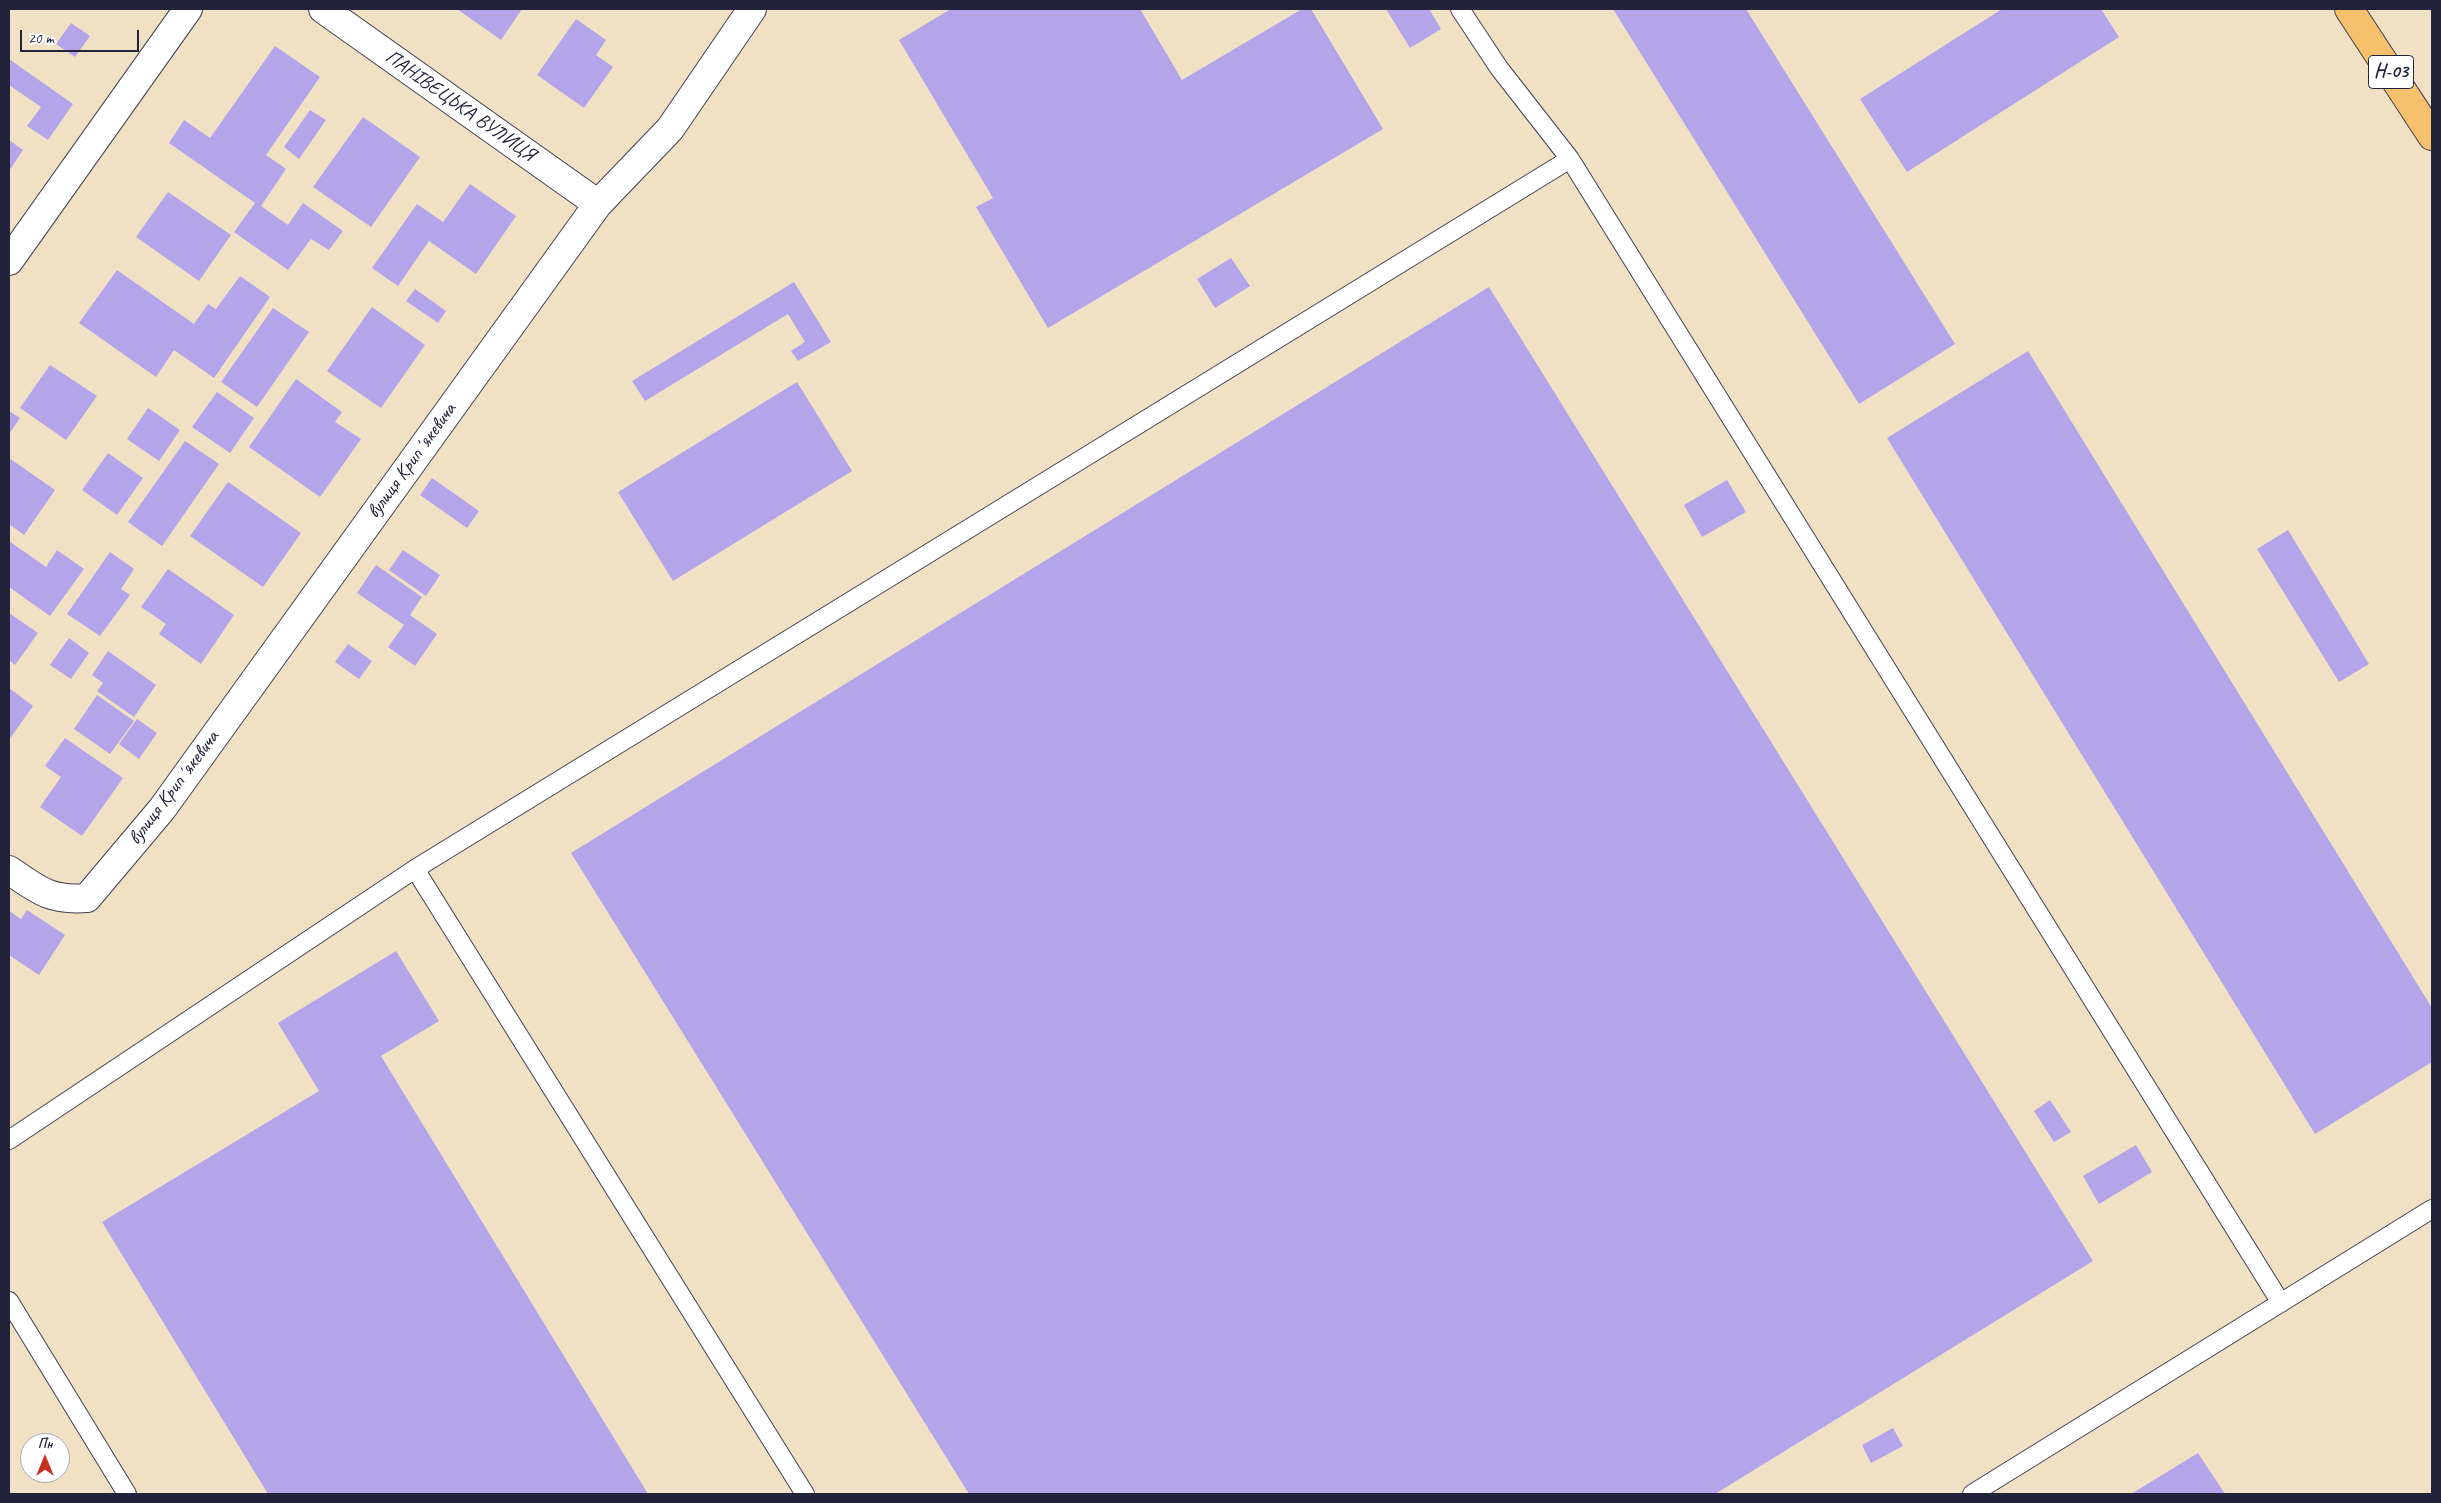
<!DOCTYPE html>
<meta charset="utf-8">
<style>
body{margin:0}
#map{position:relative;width:2441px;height:1503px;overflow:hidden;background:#f1e1c4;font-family:Caveat,sans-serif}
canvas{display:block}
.frame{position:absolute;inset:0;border:10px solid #22223b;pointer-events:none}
.north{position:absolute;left:20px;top:1433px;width:50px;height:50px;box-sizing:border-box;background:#fff;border:1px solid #a7a7b1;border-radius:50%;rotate:0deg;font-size:14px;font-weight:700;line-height:20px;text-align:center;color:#22223b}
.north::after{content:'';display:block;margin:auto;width:18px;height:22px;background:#c8321e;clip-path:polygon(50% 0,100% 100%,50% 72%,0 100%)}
.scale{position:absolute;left:20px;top:30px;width:119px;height:22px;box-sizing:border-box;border:2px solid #22223b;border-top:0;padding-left:6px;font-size:15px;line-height:18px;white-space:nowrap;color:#22223b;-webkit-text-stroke:4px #fff;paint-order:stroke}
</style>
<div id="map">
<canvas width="2441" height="1503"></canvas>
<div class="frame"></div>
<div class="north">Пн</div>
<div class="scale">20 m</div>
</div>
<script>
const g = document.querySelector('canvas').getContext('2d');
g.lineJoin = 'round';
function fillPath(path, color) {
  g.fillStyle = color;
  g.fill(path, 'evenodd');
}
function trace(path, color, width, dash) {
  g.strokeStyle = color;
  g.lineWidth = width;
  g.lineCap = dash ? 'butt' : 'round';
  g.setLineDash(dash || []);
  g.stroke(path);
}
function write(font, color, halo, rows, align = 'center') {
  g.font = font + ' Caveat,sans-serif';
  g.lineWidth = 4;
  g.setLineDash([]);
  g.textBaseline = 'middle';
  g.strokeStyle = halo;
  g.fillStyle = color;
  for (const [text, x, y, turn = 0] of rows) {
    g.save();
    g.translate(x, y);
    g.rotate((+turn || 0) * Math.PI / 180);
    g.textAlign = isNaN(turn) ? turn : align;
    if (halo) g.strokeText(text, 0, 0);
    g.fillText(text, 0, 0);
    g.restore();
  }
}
const building = new Path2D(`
 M457,9H522L501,40Z
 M951,9H1140L1182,80L1302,9H1311L1383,129L1048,328L976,207L993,198L899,40Z
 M1386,9H1429L1441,29L1410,48Z
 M1613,9H1746L1955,344L1859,404Z
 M2002,9H2101L2119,37L1907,172L1860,99Z
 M576,19L606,40L596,55L613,67L584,108L537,75Z
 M71,23L90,36L75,57L56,44Z
 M275,46L320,77L266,155L286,169L261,206L288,225L303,203L343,231L329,250L311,239L288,270L234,232L255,203L169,143L184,120L210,138Z
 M9,59L73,104L48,140L27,126L41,107L9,85Z
 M310,110L326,120L299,159L284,147Z
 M363,117L420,157L371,227L313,187Z
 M9,140L23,150L9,171Z
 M470,184L516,216L476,274L429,241L398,286L372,268L417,204L443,222Z
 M168,192L231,235L199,281L136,237Z
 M1231,258L1250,286L1215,308L1197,279Z
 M117,270L194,324L208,304L216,309L240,276L270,297L214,378L174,350L156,377L79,323Z
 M794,282L831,342L798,361L791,351L805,342L788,314L645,401L632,381Z
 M1489,287L2093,1261L1715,1494H969L571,853Z
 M415,289L446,311L438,323L406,301Z
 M372,307L425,345L381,408L327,371Z
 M273,308L309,332L257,407L221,382Z
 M2028,351L2432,1008V1062L2315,1134L1887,438Z
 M50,365L97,396L66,440L20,408Z
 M296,379L342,412L335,422L361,439L320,497L249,447Z
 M797,382L852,471L673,581L618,492Z
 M217,392L254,418L230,453L192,427Z
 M148,408L180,430L159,461L127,439Z
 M9,411L20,418L9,434Z
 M185,441L219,464L162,546L128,522Z
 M108,453L143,478L117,515L82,490Z
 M9,458L55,490L24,535L9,524Z
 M432,478L479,511L467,528L420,495Z
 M1727,480L1746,512L1702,537L1684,505Z
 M228,482L301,533L263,587L190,536Z
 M2288,530L2369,664L2339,682L2257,549Z
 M9,541L46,567L57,550L84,569L50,616L9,587Z
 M403,550L440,575L426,596L389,570Z
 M110,552L134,569L121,589L130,595L100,636L67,614Z
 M376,565L422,597L410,615L437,634L415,666L388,647L404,625L357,593Z
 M168,569L234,615L201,664L159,634L166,624L141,607Z
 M9,613L38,633L15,665L9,660Z
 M69,638L89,653L71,679L50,665Z
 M348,644L372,661L359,679L335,662Z
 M108,651L156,685L134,717L97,691L103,683L92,675Z
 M9,688L33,706L9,740Z
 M97,695L134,721L110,754L74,729Z
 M137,719L157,733L139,759L119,744Z
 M65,738L123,778L82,836L40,807L61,777L45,766Z
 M27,910L65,935L39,975L9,955V911L21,919Z
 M396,951L439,1021L381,1056L648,1494H268L102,1222L319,1091L278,1023Z
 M2050,1100L2071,1132L2054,1142L2034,1111Z
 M2136,1145L2152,1172L2099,1204L2083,1176Z
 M1893,1428L1903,1446L1871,1463L1862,1445Z
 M2198,1453L2225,1494H2131Z`);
const lane = new Path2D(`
 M1460,9L1499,68L1570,159L2281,1303
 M415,869L805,1494
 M9,1140L415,869L1570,159
 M9,1301L127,1494
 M1972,1494L2432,1209`);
const street = new Path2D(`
 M323,9L598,204
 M9,261L188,9
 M9,870C38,890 50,901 87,898L162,809L598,204L670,129L752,9`);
const primary = new Path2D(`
 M2349,9L2432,136`);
const shields = [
 [2391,72,45]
];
const shieldNames = [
 ["Н-03",2391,72]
];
const streetNames = [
 ["ПАНІВЕЦЬКА ВУЛИЦЯ",460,106,35],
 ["вулиця Крипʼякевича",412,461,-54],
 ["вулиця Крипʼякевича",174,788,-53]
];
fillPath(building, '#b4a4ea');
trace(lane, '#413f50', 20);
trace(street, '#413f50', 30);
trace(primary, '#413f50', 30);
trace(lane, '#fff', 18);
trace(street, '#fff', 28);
trace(primary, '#f7c06c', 28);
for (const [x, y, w] of shields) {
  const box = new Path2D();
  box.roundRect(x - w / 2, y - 16.5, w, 33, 4);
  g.fillStyle = '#fff';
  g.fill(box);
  trace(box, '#22223b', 1);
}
write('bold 19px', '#22223b', null, shieldNames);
write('20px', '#22223b', '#fff', streetNames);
</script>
